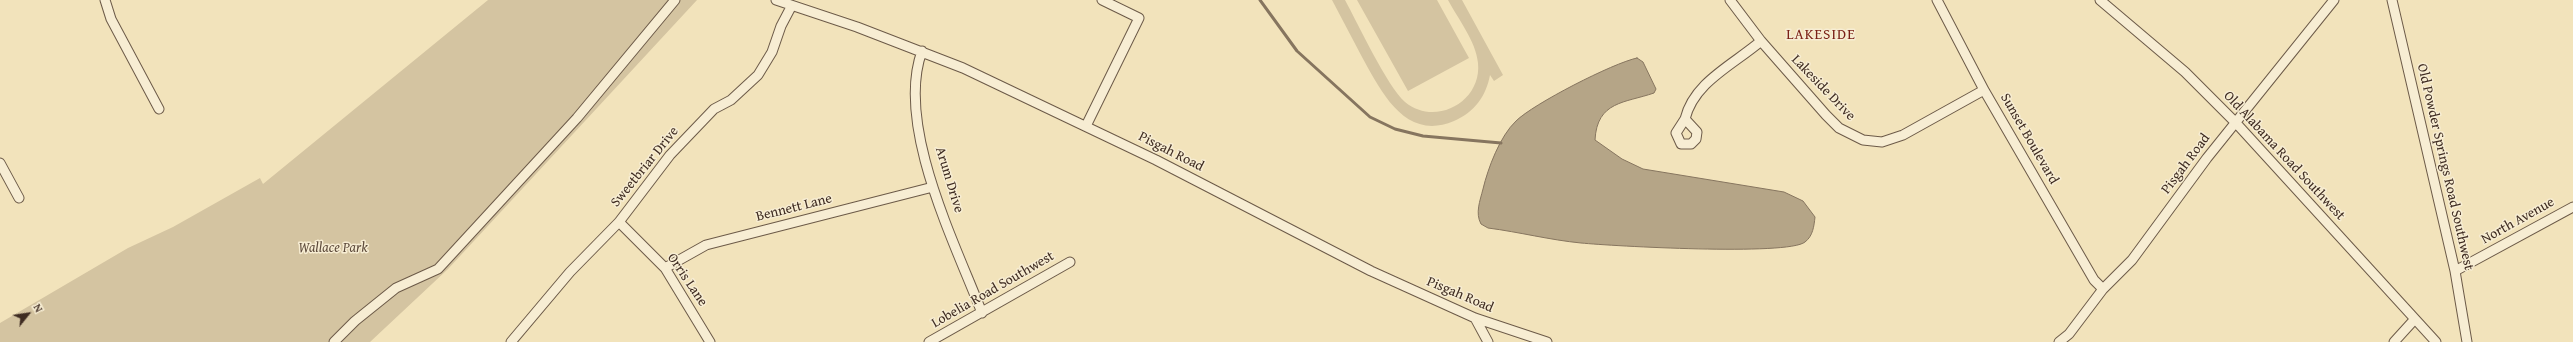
<!DOCTYPE html>
<style>
body{margin:0}
#map{position:relative;width:2573px;height:342px;overflow:hidden;background:#f2e3bb;font-family:"Gentium Book Plus",serif}
canvas{display:block}
.north{position:absolute;left:8px;top:294px;width:40px;height:40px;-webkit-text-stroke:3px #f7edd3;paint-order:stroke;rotate:60deg;font-size:11px;font-weight:700;line-height:16px;text-align:center;color:#3f2c22}
.north::after{content:'';display:block;margin:auto;width:14px;height:18px;background:#3f2c22;clip-path:polygon(50% 0,100% 100%,50% 72%,0 100%)}
</style>
<div id="map">
<canvas width="2573" height="342"></canvas>
<div class="north">N</div>
</div>
<script>
const g = document.querySelector('canvas').getContext('2d');
g.lineJoin = 'round';
function fillPath(path, color) {
  g.fillStyle = color;
  g.fill(path, 'evenodd');
}
function trace(path, color, width, dash) {
  g.strokeStyle = color;
  g.lineWidth = width;
  g.lineCap = dash ? 'butt' : 'round';
  g.setLineDash(dash || []);
  g.stroke(path);
}
function write(font, color, halo, rows, align = 'center') {
  g.font = font + ' "Gentium Book Plus",serif';
  g.lineWidth = 3;
  g.setLineDash([]);
  g.textBaseline = 'middle';
  g.strokeStyle = halo;
  g.fillStyle = color;
  for (const [text, x, y, turn = 0] of rows) {
    g.save();
    g.translate(x, y);
    g.rotate((+turn || 0) * Math.PI / 180);
    g.textAlign = isNaN(turn) ? turn : align;
    if (halo) g.strokeText(text, 0, 0);
    g.fillText(text, 0, 0);
    g.restore();
  }
}
const green = new Path2D(`
 M488,0H697L448,269L370,342H0V323L128,248L173,227L260,178L263,184Z
 M1332,0H1345C1358,24 1387,86 1405,102C1435,127 1482,102 1478,63C1476,41 1458,19 1448,0H1462L1503,75L1494,81L1490,75C1486,96 1475,112 1454,121C1405,142 1381,91 1362,57C1352,38 1342,19 1332,0Z
 M1357,0H1437L1469,58L1408,91Z`);
const water = new Path2D(`
 M1637,58L1643,62L1656,89L1654,93C1625,103 1597,101 1595,140L1622,159L1643,169L1784,192L1803,201L1815,217C1814,226 1813,236 1805,242C1788,256 1612,246 1581,243C1550,240 1519,232 1488,228L1481,224C1475,213 1480,201 1483,189C1488,168 1500,136 1516,121C1533,104 1613,63 1637,58Z`);
const stream = new Path2D(`
 M1260,0L1297,51L1370,117L1395,129L1423,136L1501,143`);
const minor = new Path2D(`
 M105,0L111,19L159,109
 M776,0L857,27L963,68L1156,160L1371,271L1475,318L1547,342
 M1730,0L1761,41L1826,115L1839,128L1863,140L1882,142L1903,135L1984,90
 M1937,0L1984,90L2094,280L2103,289
 M2100,0L2185,72L2236,123L2436,342
 M2392,0L2455,271L2467,342
 M922,51C895,125 955,243 982,313
 M1685,119C1694,82 1733,65 1761,41
 M1685,119L1697,132L1696,139L1691,144H1681L1676,133Z
 M1086,126L1139,18L1102,0
 M0,163L19,198
 M619,222L665,268L710,342
 M665,268L706,245L933,187
 M2455,271L2573,207
 M1475,318L1488,342
 M334,342L355,321L396,288L438,269L577,118L675,0
 M511,342L570,272L619,222L670,155L714,109L731,100L758,75L772,52L781,26L791,7
 M929,342L1070,262
 M2059,342L2069,334L2103,289L2132,260L2207,158L2334,0
 M2394,342L2414,320`);
const streetNames = [
 ["Lakeside Drive",1823,88,46],
 ["Sunset Boulevard",2029,139,60],
 ["Pisgah Road",1171,152,27],
 ["Old Alabama Road Southwest",2284,156,47],
 ["Pisgah Road",2186,164,-53],
 ["Sweetbriar Drive",645,167,-51],
 ["Old Powder Springs Road Southwest",2445,167,77],
 ["Arum Drive",949,180,73],
 ["Bennett Lane",794,208,-14],
 ["North Avenue",2518,221,-29],
 ["Orris Lane",687,280,56],
 ["Lobelia Road Southwest",993,290,-30],
 ["Pisgah Road",1460,295,23]
];
const parkNames = [
 ["Wallace Park",333,248]
];
const neighbourhoodNames = [
 ["LAKESIDE",1821,35]
];
fillPath(green, '#d4c4a1');
fillPath(water, '#b5a587');
trace(water, '#86755f', 1);
trace(stream, '#86755f', 3);
trace(minor, '#6c5a48', 11);
trace(minor, '#f7edd3', 9);
write('14px', '#3f2c22', '#f7edd3', streetNames);
write('italic 14px', '#5d4a3b', '#f7edd3', parkNames);
g.letterSpacing = '1px';
write('15px', '#7a1f14', '#f7edd3', neighbourhoodNames);
g.letterSpacing = '0px';
</script>
